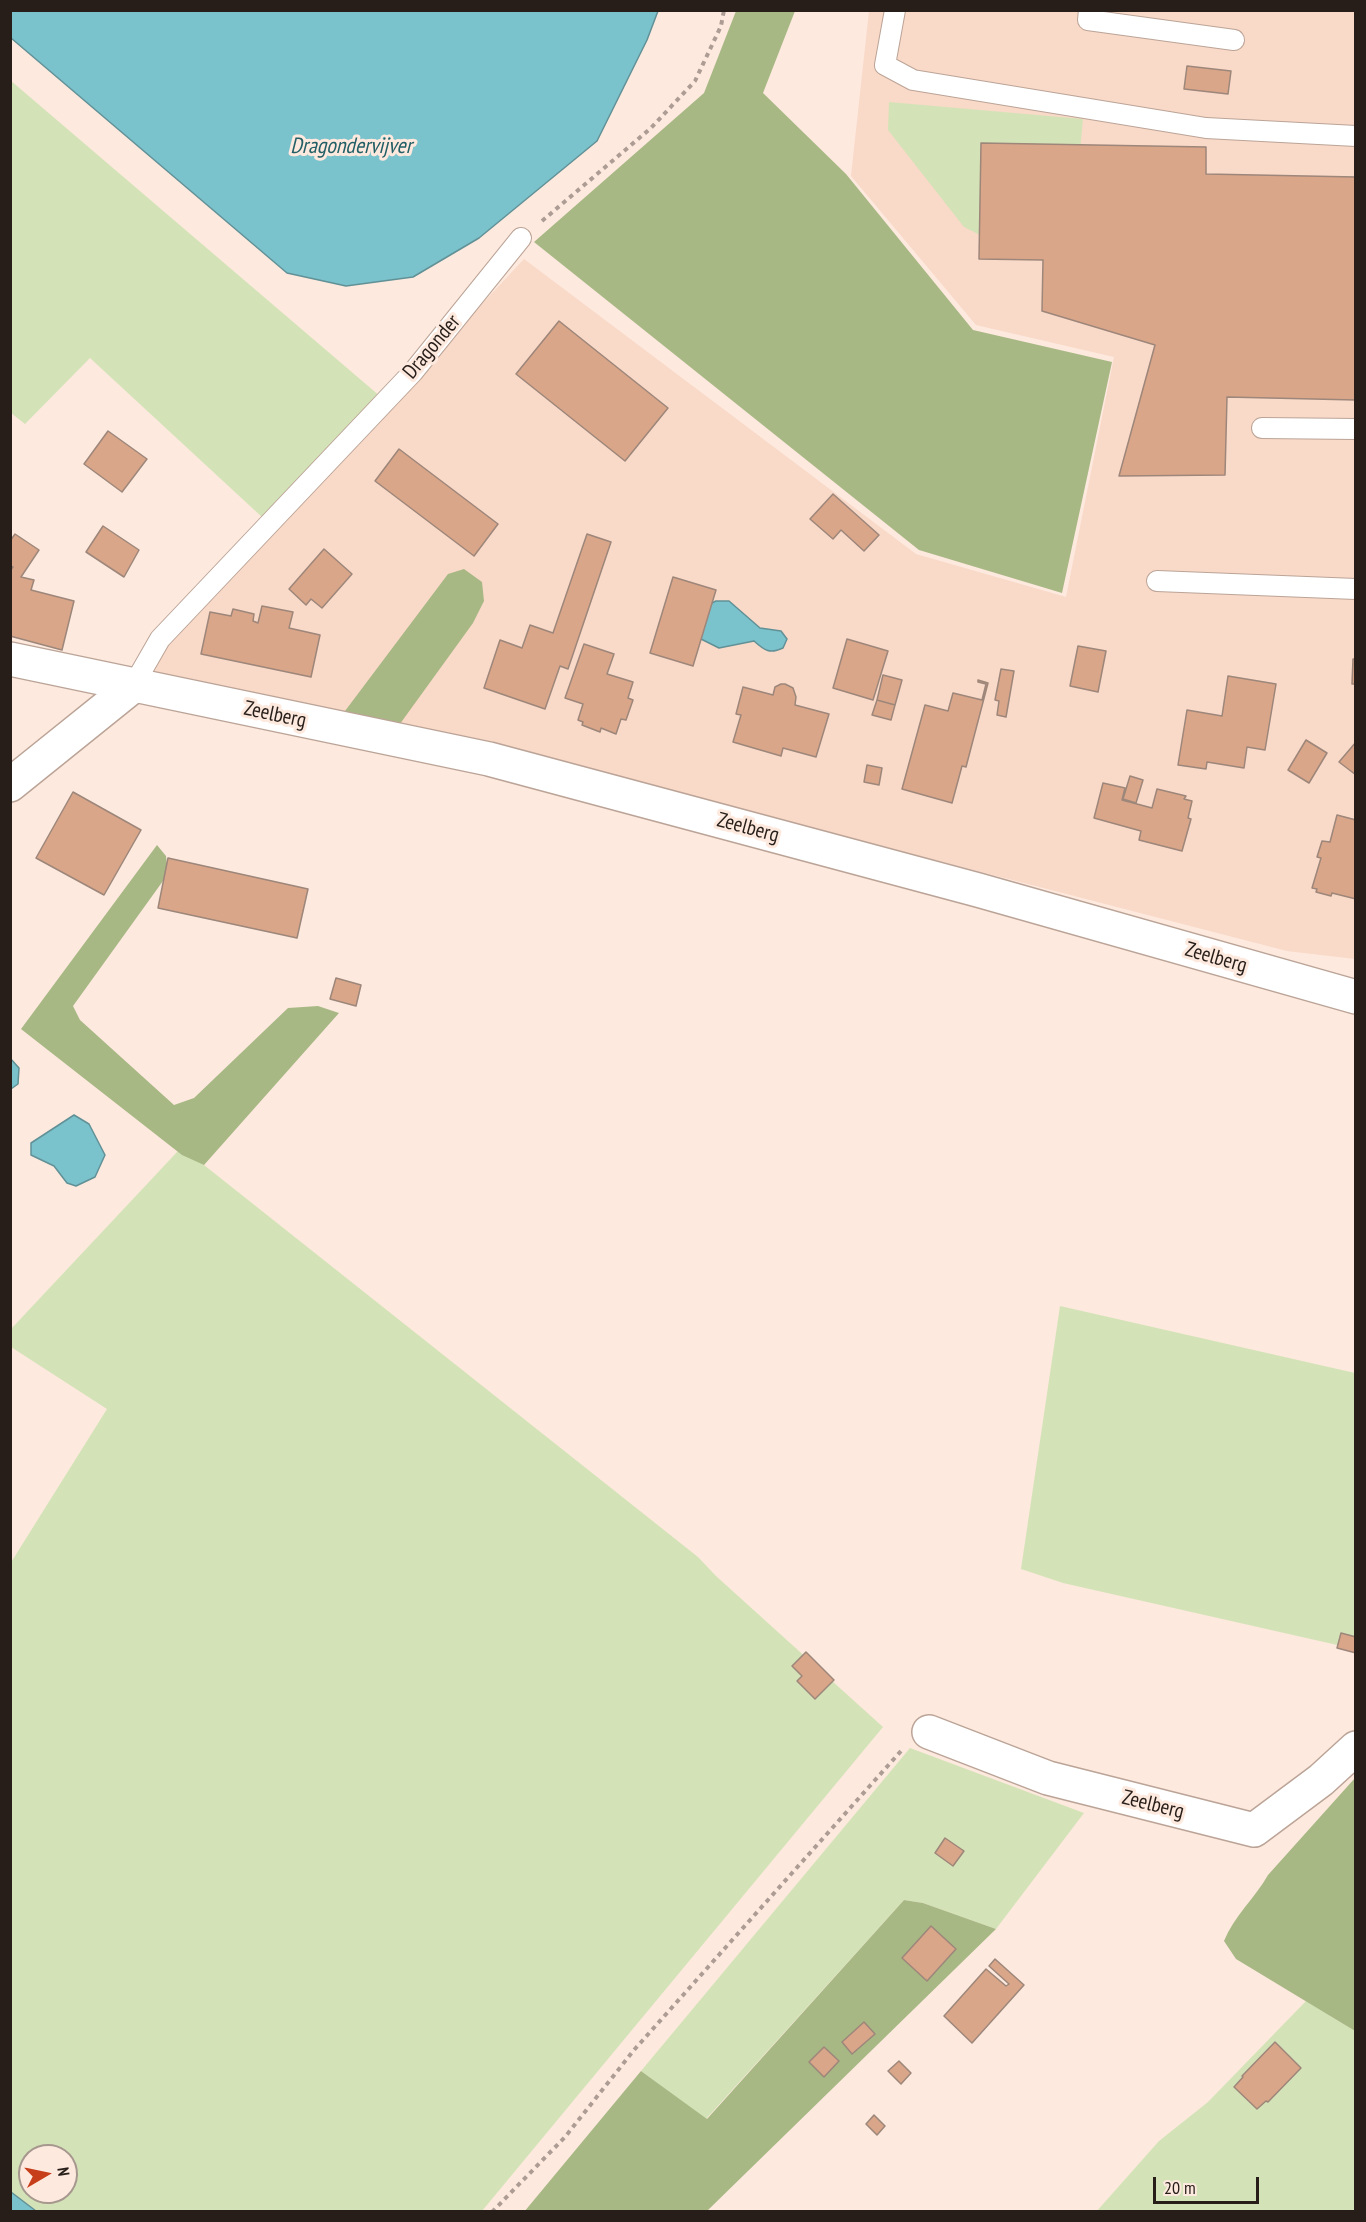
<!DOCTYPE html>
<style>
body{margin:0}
#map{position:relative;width:1366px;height:2222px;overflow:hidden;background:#fde9de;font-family:"PT Sans Narrow",sans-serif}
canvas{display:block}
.frame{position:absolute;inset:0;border:12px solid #271e19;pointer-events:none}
.north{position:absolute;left:18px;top:2144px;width:60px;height:60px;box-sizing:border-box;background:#fde9de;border:2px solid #a7988f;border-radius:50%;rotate:81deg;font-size:16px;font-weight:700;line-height:24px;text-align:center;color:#271e19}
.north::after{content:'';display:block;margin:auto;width:21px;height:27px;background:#c73e1a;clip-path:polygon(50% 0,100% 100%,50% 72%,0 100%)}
.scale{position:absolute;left:1153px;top:2177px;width:106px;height:27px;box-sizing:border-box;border:3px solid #271e19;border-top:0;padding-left:8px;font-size:18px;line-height:21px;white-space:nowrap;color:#271e19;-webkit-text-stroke:4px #fde9de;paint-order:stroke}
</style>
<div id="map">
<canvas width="1366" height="2222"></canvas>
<div class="frame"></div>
<div class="north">N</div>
<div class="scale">20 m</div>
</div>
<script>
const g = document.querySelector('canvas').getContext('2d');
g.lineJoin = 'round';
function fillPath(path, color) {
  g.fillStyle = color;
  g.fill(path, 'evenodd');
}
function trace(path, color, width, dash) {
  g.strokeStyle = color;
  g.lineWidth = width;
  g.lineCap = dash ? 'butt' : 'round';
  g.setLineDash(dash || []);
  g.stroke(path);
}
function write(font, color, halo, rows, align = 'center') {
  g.font = font + ' "PT Sans Narrow",sans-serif';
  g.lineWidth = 6;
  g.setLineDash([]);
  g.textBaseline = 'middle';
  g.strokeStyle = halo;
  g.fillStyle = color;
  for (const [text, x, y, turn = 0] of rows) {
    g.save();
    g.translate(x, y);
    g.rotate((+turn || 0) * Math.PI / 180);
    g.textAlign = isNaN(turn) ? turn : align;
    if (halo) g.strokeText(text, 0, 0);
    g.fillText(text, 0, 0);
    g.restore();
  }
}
const built = new Path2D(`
 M869,11H1355V959L1287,951L792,823L119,692L524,259L916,554L1066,597L1114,357L976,325L851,176Z`);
const green = new Path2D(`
 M10,80L381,397L263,518L90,358L25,424L11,413Z
 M889,102L1083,119L1070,258L1016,253L964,227L888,130Z
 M178,1151L204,1165L698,1557L716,1576L883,1727L482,2211H36L10,2192V1564L107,1409L11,1347V1329ZM30,2156H66V2192H30Z
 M1060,1306L1355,1373V1649L1063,1583L1021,1569Z
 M910,1748L1084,1813L996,1929L923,1903L904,1900L706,2119L641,2071Z
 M1306,2001L1355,2031V2211L1096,2212L1159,2141L1208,2102Z`);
const forest = new Path2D(`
 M736,11H795L763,93L846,174L973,330L1112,362L1062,593L919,550L534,242L704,93Z
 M464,569L482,582L484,601L473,623L397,728L342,715L448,574Z
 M157,845L166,856L168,874L73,1006L80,1020L174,1105L194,1098L288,1008L318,1006L339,1013L204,1165L182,1155L21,1029Z
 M1355,1778V2031L1236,1959L1224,1941C1234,1916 1255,1898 1268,1875Z
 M904,1900L923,1903L996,1929L707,2211L524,2212L641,2071L707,2119Z`);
const water = new Path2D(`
 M11,10H658V11L647,40L597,141L479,238L413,277L346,286L287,273L11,38Z
 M716,601H729L760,628L781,631L787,639L783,648C770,654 765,651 754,641L719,648L701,639L699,609Z
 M10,1058L19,1068L18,1084L11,1089Z
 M74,1115L89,1124L105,1155L95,1177L76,1186L67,1183L54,1166L31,1155V1143Z
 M10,2192H11L36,2211H11Z`);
const building = new Path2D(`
 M1187,66L1231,71L1228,94L1184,89Z
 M981,143L1206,147V174L1356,177V400L1227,397L1225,475L1119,476L1155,345L1042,311L1043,260L979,259Z
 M559,321L668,408L625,461L516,374Z
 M108,431L147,459L122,492L84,464Z
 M399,449L498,524L474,556L375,481Z
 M833,494L879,535L864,551L841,530L833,539L810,519Z
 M103,526L139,550L124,577L86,552Z
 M15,534L39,550L21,577L34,580L31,590L74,601L62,650L10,636V571L13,567L10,566V541Z
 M587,534L611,542L568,669L560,666L545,709L484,688L500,640L522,648L530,625L553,633Z
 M324,549L352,574L322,608L311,599L306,605L289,589Z
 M673,577L716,590L693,666L650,653Z
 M262,606L293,612L289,628L320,635L311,677L201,654L210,612L231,616L233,609L254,614L253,621L258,623Z
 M847,639L888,651L873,700L833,688Z
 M584,644L614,654L607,674L633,682L628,698L633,700L626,720L621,719L616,734L601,728L600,732L582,725L583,722L578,720L583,704L565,698Z
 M1078,646L1106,651L1098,692L1070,686Z
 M1353,659H1356V684H1352Z
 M1001,669L1014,671L1006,717L997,715L999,701L995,700Z
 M883,675L902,680L895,705L877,700Z
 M1228,676L1276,684L1265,750L1247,747L1244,768L1207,762L1206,769L1178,765L1187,710L1222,716Z
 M978,680L988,683L966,767L962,766L952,803L902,789L925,705L948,711L953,693L982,700L986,684L978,682Z
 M781,684H785L793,688L796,697L795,705L829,714L816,757L783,748L781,756L733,742L741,715L736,714L743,687L773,695L775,687Z
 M877,700L895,705L891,720L872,715Z
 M1306,740L1327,753L1309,783L1288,770Z
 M1356,742V775L1339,762Z
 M867,765L882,768L879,785L864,782Z
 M1130,776L1143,780L1136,803L1123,799Z
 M1103,783L1125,788L1122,800L1152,808L1157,789L1186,796L1184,799L1192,801L1188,818L1191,819L1182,851L1139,840L1141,831L1094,818Z
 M73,792L141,830L104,895L36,858Z
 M1337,815L1356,820V899L1332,893L1331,896L1316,892L1317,889L1312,888L1321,858L1317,857L1322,841L1330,842Z
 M168,858L308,889L297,938L158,908Z
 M336,978L361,985L356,1006L330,999Z
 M1341,1633L1356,1637V1653L1337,1648Z
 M806,1652L834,1680L815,1699L797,1681L802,1676L792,1666Z
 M945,1838L964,1851L953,1866L935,1853Z
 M931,1926L956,1949L927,1981L902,1958Z
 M995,1959L1024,1985L972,2043L944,2016L986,1969L1006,1986L1009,1984L989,1966Z
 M864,2022L875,2034L852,2054L842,2042Z
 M1275,2042L1301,2068L1268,2102L1266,2101L1257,2109L1234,2087L1243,2077L1242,2076Z
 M824,2047L839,2061L824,2077L809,2062Z
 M899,2061L911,2073L901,2084L888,2071Z
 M874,2115L885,2126L877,2135L866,2124Z`);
const path = new Path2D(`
 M542,221L651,128L695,81L721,26L724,10
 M492,2212L565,2137L634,2050L901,1751`);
const service = new Path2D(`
 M895,10L885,65L913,80L1206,128L1356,136
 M1089,10L1088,20L1234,40
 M1262,428L1356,429
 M1157,581L1356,589
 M133,686L160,639L413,372L521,238`);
const minor = new Path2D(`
 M10,659L489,759L978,890L1356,997
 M10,785L133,686
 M929,1732L1048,1778L1254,1830L1321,1780L1356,1748`);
const streetNames = [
 ["Dragonder",432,347,-50],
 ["Zeelberg",275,715,12],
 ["Zeelberg",748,828,15],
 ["Zeelberg",1216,958,16],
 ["Zeelberg",1153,1805,14]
];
const waterNames = [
 ["Dragondervijver",351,147]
];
fillPath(built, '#f9d9c8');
fillPath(green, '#d4e3b7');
fillPath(forest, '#a7b884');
fillPath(water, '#7ac2cc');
trace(water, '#619196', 1.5);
fillPath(building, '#daa689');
trace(building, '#9d867a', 1.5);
trace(service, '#bba497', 22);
trace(minor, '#bba497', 36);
trace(path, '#ac9c94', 4, [4.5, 4.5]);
trace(service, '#fff', 20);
trace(minor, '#fff', 33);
write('21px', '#271e19', '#fde9de', streetNames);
write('italic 22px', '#225f66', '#fde9de', waterNames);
</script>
